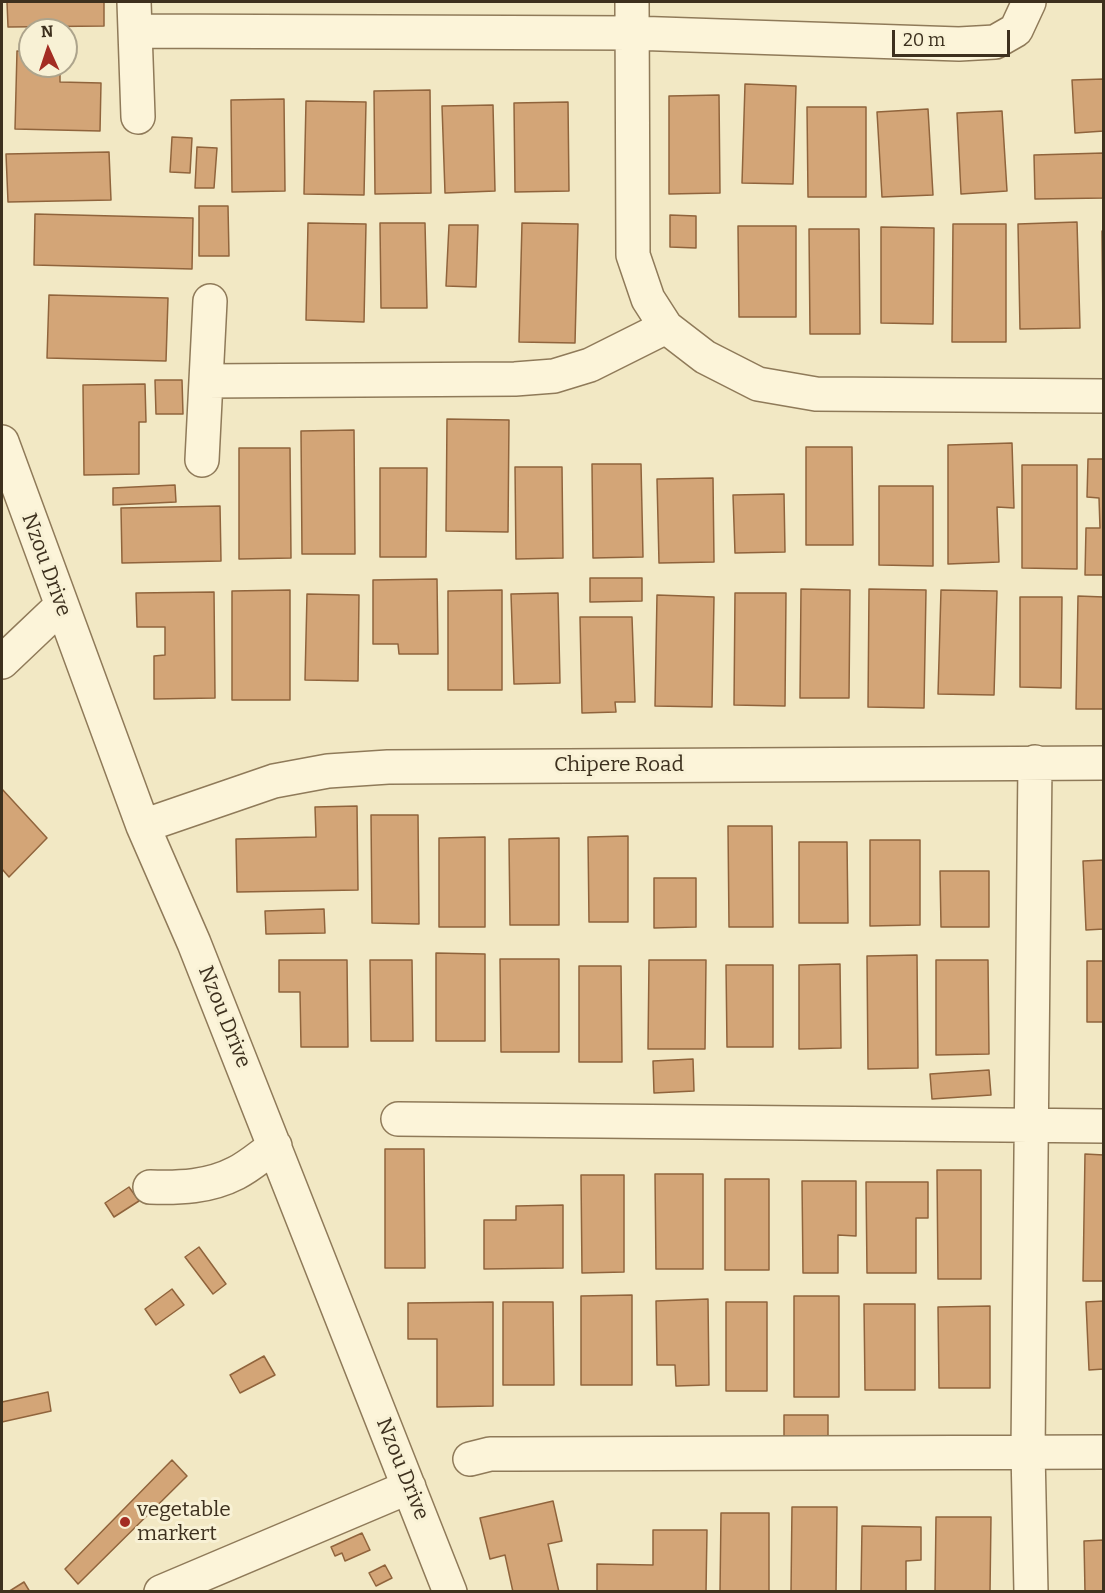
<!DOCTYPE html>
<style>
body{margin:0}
#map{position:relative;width:1105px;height:1593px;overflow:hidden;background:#f2e8c4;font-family:Bitter,serif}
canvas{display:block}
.frame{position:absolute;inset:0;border:3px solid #3d301e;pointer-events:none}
.north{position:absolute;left:18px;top:18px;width:60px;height:60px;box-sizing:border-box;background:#f8f1d5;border:2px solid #ada48c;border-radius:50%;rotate:357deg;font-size:16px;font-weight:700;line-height:24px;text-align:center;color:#3d301e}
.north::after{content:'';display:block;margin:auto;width:21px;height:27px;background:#a32d23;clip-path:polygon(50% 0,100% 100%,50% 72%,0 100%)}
.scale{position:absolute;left:892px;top:30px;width:118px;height:27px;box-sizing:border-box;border:3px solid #3d301e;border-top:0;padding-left:8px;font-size:18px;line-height:21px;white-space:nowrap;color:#3d301e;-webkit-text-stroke:4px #f8f1d5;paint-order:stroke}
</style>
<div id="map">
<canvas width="1105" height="1593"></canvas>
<div class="frame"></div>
<div class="north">N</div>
<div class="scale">20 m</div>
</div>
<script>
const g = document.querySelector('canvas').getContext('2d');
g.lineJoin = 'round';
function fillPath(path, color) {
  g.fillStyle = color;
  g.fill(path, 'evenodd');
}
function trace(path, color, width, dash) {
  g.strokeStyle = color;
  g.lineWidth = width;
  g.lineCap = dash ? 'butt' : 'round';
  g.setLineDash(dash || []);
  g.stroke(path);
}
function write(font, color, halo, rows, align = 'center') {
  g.font = font + ' Bitter,serif';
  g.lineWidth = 6;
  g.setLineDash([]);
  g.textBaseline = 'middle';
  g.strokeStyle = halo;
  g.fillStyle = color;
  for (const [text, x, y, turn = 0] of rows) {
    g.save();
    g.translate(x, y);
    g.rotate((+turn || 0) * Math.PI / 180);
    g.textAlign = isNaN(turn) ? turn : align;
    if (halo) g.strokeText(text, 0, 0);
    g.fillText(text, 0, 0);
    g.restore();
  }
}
const building = new Path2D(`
 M7,2H104V26L8,27Z
 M17,51L30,52V66H60V82L101,83L100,131L15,129Z
 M1104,79V131L1075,133L1072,80Z
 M745,84L796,86L793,184L742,183Z
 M430,90L431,193L375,194L374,91Z
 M719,95L720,193L669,194V96Z
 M284,99L285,191L232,192L231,100Z
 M306,101L366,102L364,195L304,194Z
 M568,102L569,191L515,192L514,103Z
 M493,105L495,191L445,193L442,106Z
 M807,107H866V197H808Z
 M928,109L933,195L882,197L877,112Z
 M1002,111L1007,191L961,194L957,113Z
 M172,137L192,138L190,173L170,172Z
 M197,147L217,148L214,188H195Z
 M109,152L111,200L8,202L6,154Z
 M1104,153V198L1035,199L1034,155Z
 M199,206H228L229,256H199Z
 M35,214L193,218L192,269L34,265Z
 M670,215L696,216V248L670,247Z
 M1077,222L1080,328L1020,329L1018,224Z
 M308,223L366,224L364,322L306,320Z
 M380,223H425L427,308H381Z
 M522,223L578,224L575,343L519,342Z
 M953,224H1006V342H952Z
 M449,225H478L476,287L446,286Z
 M738,226H796V317H739Z
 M881,227L934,228L933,324L881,323Z
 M809,229H859L860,334H810Z
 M1102,231H1104V327H1103Z
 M49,295L168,298L166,361L47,358Z
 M155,380H182L183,414H156Z
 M145,384L146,422H139V474L84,475L83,385Z
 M447,419L509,420L508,532L446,531Z
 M354,430L355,554H302L301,431Z
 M1012,443L1014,508L997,507L999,562L948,564V445Z
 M806,447H852L853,545H806Z
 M239,448H290L291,558L239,559Z
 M1088,459H1104V575H1085L1086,528H1100L1099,498L1087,497Z
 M592,464H641L643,557L593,558Z
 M1022,465H1077V569L1022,568Z
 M515,467H562L563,558L516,559Z
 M380,468H427L426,557H380Z
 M713,478L714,562L659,563L657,479Z
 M175,485L176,502L113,505V488Z
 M879,486H933V566L879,565Z
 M784,494L785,552L735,553L733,495Z
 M220,506L221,561L122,563L121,508Z
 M590,578H642V601L590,602Z
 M437,579L438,654H399L398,644H373V580Z
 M801,589L850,590L849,698H800Z
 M869,589L926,590L924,708L868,707Z
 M290,590V700H232V591Z
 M502,590V690H448V591Z
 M941,590L997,591L994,695L938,694Z
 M214,592L215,698L154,699V656L165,655V627H137L136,593Z
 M558,593L560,683L514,684L511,594Z
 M735,593H786L785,706L734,705Z
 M307,594L359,595L358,681L305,680Z
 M657,595L714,597L712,707L655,706Z
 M1078,596L1104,597V709H1076Z
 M1020,597H1062L1061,688L1020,687Z
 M580,617H632L635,702H615L616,712L582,713Z
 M2,789L47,838L9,877L2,869Z
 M357,806L358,890L237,892L236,839L316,837L315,807Z
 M371,815H418L419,924L372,923Z
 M728,826H772L773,927H729Z
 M628,836V922H589L588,837Z
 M485,837V927H439V838Z
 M559,838V925H510L509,839Z
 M870,840H920V925L870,926Z
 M799,842H847L848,923H799Z
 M1104,860V929L1086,930L1083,861Z
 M940,871H989V927H941Z
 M654,878H696V927L654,928Z
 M324,909L325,933L266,934L265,911Z
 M436,953L485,954V1041H436Z
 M917,955L918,1068L868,1069L867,956Z
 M500,959H559V1052H501Z
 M279,960H347L348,1047H301L300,992H279Z
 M370,960H412L413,1041H371Z
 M649,960H706L705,1049H648Z
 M936,960H988L989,1054L936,1055Z
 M1087,961H1104V1022H1087Z
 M840,964L841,1048L799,1049V965Z
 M726,965H773V1047H727Z
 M579,966H621L622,1062H579Z
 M693,1059L694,1091L654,1093L653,1061Z
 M989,1070L991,1095L932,1099L930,1074Z
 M385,1149H424L425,1268H385Z
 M1085,1154L1104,1155V1281H1083Z
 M937,1170H981V1279H938Z
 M655,1174H703V1269H656Z
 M581,1175H624V1272L582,1273Z
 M725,1179H769V1270H725Z
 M802,1181H856V1236L838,1235V1273H803Z
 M866,1182H928V1218H916V1273H867Z
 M129,1187L139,1201L114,1217L105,1203Z
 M563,1205V1268L484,1269V1220H516V1206Z
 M199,1247L226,1284L213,1294L185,1257Z
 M172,1289L184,1305L156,1325L145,1309Z
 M632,1295V1385H581V1296Z
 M794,1296H839V1397H794Z
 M708,1299L709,1385L676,1386L675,1365H657L656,1301Z
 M1104,1301V1369L1089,1370L1086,1302Z
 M493,1302V1406L437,1407V1339H408V1303Z
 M503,1302H553L554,1385H503Z
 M726,1302H767V1391H726Z
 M864,1304H915V1390H865Z
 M990,1306V1388H939L938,1307Z
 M264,1356L275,1375L240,1393L230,1375Z
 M48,1392L51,1411L2,1422V1402Z
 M784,1415H828V1439L784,1440Z
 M172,1460L187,1476L78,1584L65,1569Z
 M553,1501L562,1541L548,1544L559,1592H513L505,1555L490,1559L480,1518Z
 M792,1507H837L836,1592H791Z
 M721,1513H769V1592H720Z
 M936,1517H991L990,1592H935Z
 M862,1526L921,1527V1560L906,1561V1592H861Z
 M653,1530H707L706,1592H597V1564L653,1565Z
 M362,1533L370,1550L345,1561L342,1553L335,1556L331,1547Z
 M1104,1540V1592H1085L1084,1541Z
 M385,1565L392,1578L376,1586L369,1573Z
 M24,1582L30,1592H8Z`);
const minor = new Path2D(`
 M134,2L138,117
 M632,2L633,255L648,299L666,327L705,357L758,384L816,394L1104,396
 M136,31L631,33L959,44L995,42L1016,30L1029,2
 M206,381L515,379L554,376L590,365L666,327
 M2,442L143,826L194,943L450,1592
 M202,460L210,301
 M2,662L61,606
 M143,826L274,781L328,771L388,767L1104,763
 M398,1119L1104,1126
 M150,1187C180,1188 209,1187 236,1173C250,1166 262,1155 275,1146
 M470,1459L490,1454H512L1104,1452
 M161,1592L409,1487
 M1031,1592L1028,1451L1035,762`);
const markers = [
 [125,1522,6,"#a32d23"]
];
const streetNames = [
 ["Nzou Drive",46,565,70],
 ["Chipere Road",619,765],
 ["Nzou Drive",224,1017,68],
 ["Nzou Drive",402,1469,68]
];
const poiNames = [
 ["vegetable",137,1510],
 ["markert",137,1534]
];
fillPath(building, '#d3a577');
trace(building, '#90643c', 1.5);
trace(minor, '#8f7a59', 36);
trace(minor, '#fcf4d9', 33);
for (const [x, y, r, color] of markers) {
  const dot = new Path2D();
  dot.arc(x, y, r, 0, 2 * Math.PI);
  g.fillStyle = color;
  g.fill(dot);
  trace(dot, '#f8f1d5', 2);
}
write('21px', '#3d301e', '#f8f1d5', streetNames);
write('21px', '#3d301e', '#f8f1d5', poiNames, 'left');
</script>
